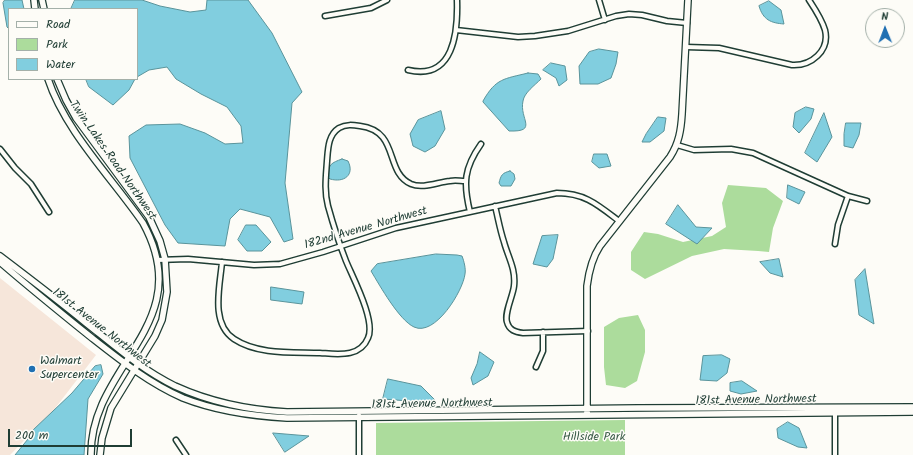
<!DOCTYPE html>
<style>
body{margin:0}
#map{position:relative;width:913px;height:455px;overflow:hidden;background:#fdfcf7;font-family:Kalam,sans-serif}
canvas{display:block}
.legend{position:absolute;left:8px;top:8px;width:130px;height:72px;box-sizing:border-box;background:#fdfcf7;border:1px solid #a4b0a9;margin:0;padding:5px 7px;list-style:none;font-size:12px;color:#1f3d34}
.legend li{display:flex;align-items:center;gap:8px;height:20px}
.legend b{width:20px;border:1px solid #a4b0a9}
.north{position:absolute;left:865px;top:8px;width:40px;height:40px;box-sizing:border-box;background:#fdfcf7;border:1px solid #a4b0a9;border-radius:50%;rotate:359deg;font-size:11px;font-weight:700;line-height:16px;text-align:center;color:#1f3d34}
.north::after{content:'';display:block;margin:auto;width:14px;height:18px;background:#1f6fb2;clip-path:polygon(50% 0,100% 100%,50% 72%,0 100%)}
.scale{position:absolute;left:8px;top:429px;width:124px;height:18px;box-sizing:border-box;border:2px solid #1f3d34;border-top:0;padding-left:5px;font-size:12px;line-height:14px;white-space:nowrap;color:#1f3d34;-webkit-text-stroke:3px #fdfcf7;paint-order:stroke}
</style>
<div id="map">
<canvas width="913" height="455"></canvas>
<ul class="legend">
<li><b style="height:5px;background:#fdfcf7"></b>Road</li>
<li><b style="height:11px;background:#acdc9c"></b>Park</li>
<li><b style="height:11px;background:#81cedf"></b>Water</li>
</ul>
<div class="north">N</div>
<div class="scale">200 m</div>
</div>
<script>
const g = document.querySelector('canvas').getContext('2d');
g.lineJoin = 'round';
function fillPath(path, color) {
  g.fillStyle = color;
  g.fill(path, 'evenodd');
}
function trace(path, color, width, dash) {
  g.strokeStyle = color;
  g.lineWidth = width;
  g.lineCap = dash ? 'butt' : 'round';
  g.setLineDash(dash || []);
  g.stroke(path);
}
function write(font, color, halo, rows, align = 'center') {
  g.font = font + ' Kalam,sans-serif';
  g.lineWidth = 3;
  g.setLineDash([]);
  g.textBaseline = 'middle';
  g.strokeStyle = halo;
  g.fillStyle = color;
  for (const [text, x, y, turn = 0] of rows) {
    g.save();
    g.translate(x, y);
    g.rotate((+turn || 0) * Math.PI / 180);
    g.textAlign = isNaN(turn) ? turn : align;
    if (halo) g.strokeText(text, 0, 0);
    g.fillText(text, 0, 0);
    g.restore();
  }
}
const built = new Path2D(`
 M0,278L96,355L53,411L10,455H0Z`);
const green = new Path2D(`
 M728,185L766,188L783,201L773,228L769,252L758,251L724,249L692,256L645,279L631,270V252L644,232L658,234L683,242L712,236L726,227L722,203Z
 M638,315L645,330V352L637,381L625,388L606,385L604,367V327L619,318Z
 M625,420V455H376V423Z`);
const water = new Path2D(`
 M5,0H22L24,9H9V29L7,27L3,3Z
 M75,0H142L160,6L190,12L206,10L207,0H248L272,33L302,92L292,103L285,183L293,239L284,242L270,217L240,209L230,219L225,246L178,243L165,225L130,158L129,136L146,125L180,124L205,133L225,144L243,143L241,126L227,107L201,94L176,79L167,67L149,70L137,77V9H71Z
 M769,1L781,10L784,24C771,23 763,20 759,6Z
 M599,49L618,52L616,64L611,78L598,84H580L579,66L589,52Z
 M551,63L565,66L567,80L559,86L556,78L543,70Z
 M528,73L538,74L541,79C535,85 524,93 523,101C519,119 539,132 509,131L483,102V101C496,78 504,79 528,73Z
 M86,79H135L129,90L113,105L89,87Z
 M806,107L814,109L811,119L799,133L793,127L795,113Z
 M441,111L445,129L435,146L425,152L413,146L410,134L418,120Z
 M824,113L832,137L817,162L805,153Z
 M658,117L666,118L664,131L650,142H642L646,134Z
 M846,123H861L859,135L853,148L844,146V134Z
 M594,154H607L611,166L599,168L592,162Z
 M342,159L348,161C355,175 344,183 330,179L327,176C329,164 331,163 342,159Z
 M510,171L514,174L515,179L511,186H501L499,183C501,175 502,173 510,171Z
 M788,185L805,192L799,204L787,198Z
 M678,205L696,227L712,228L697,244L666,224Z
 M246,225H256L271,242L262,251H247L238,240Z
 M558,235L553,259L547,267L533,264L542,236Z
 M436,254L457,255L462,256C464,261 466,269 465,274C463,291 435,337 414,327C399,320 380,286 371,271L377,264Z
 M779,259L783,277L770,273L760,262Z
 M865,269L874,324L859,315L855,280Z
 M271,287L304,292L302,304L271,300Z
 M480,352L494,362L488,376L473,385L471,378L477,364Z
 M722,355L730,359L727,373L717,381L700,380L703,356Z
 M101,365L103,374L88,399L84,455H15L28,439L33,430L72,393L95,366Z
 M388,379L421,386L435,400L421,402L383,399Z
 M742,381L757,391L741,394L730,391V383Z
 M788,422L799,428L807,448L798,447L778,438L777,429Z
 M273,433L309,436L285,452Z`);
const street = new Path2D(`
 M599,0L605,20
 M325,16L371,8L387,0
 M456,30L518,37L535,36L568,31L616,16L629,14L642,15L667,21L687,23
 M686,47L719,48L792,65C811,66 830,51 825,30C822,20 815,9 809,0
 M408,70C454,81 458,32 457,0
 M677,145L694,150L731,149L753,153L848,196L867,201
 M0,149L15,168L31,184L49,212
 M495,206C498,218 500,230 504,242C508,257 516,269 514,286C513,296 504,313 507,322C509,330 515,332 523,333L588,331
 M470,212C463,183 464,168 481,144
 M835,244L838,225L848,196
 M157,260L188,259L254,265L280,264L323,252L396,228L557,193C585,193 598,205 619,221
 M222,262C220,286 210,323 234,339C258,355 293,352 320,353C337,354 360,358 368,338C376,321 353,278 346,261C339,243 333,224 328,206C324,191 326,176 327,161C328,149 328,135 339,128C346,124 353,125 360,126C400,131 384,172 411,184C423,189 438,182 450,181C455,180 460,181 465,181
 M536,367L543,351V332
 M176,440L186,455
 M359,455V415
 M835,455V411`);
const secondary = new Path2D(`
 M34,0L35,9
 M42,0L44,9
 M48,79C65,131 112,178 143,223C199,325 90,364 91,455
 M57,79L66,100L76,118L149,217L160,241L165,259L167,292L162,320L155,336L111,408L102,438L100,455
 M0,256C29,278 58,300 86,323C115,346 142,370 175,386C210,402 249,410 287,412L638,408L913,407
 M0,262C30,288 61,313 92,338C120,360 149,383 183,398C216,411 251,416 287,418L913,412
 M587,412V286C589,270 592,258 600,246L670,157C679,143 681,130 682,114L688,0`);
const markers = [
 [32,369,4,"#1f6fb2"]
];
const streetNames = [
 ["Twin Lakes Road Northwest",112,161,55],
 ["182nd Avenue Northwest",366,229,-16],
 ["181st Avenue Northwest",101,329,38],
 ["181st Avenue Northwest",756,401,-1],
 ["181st Avenue Northwest",432,405,-1]
];
const poiNames = [
 ["Walmart",40,362],
 ["Supercenter",40,376]
];
const parkNames = [
 ["Hillside Park",594,438]
];
fillPath(built, '#f6e6da');
fillPath(green, '#acdc9c');
fillPath(water, '#81cedf');
trace(water, '#5a949b', 1);
trace(street, '#1f3d34', 7);
trace(secondary, '#1f3d34', 8);
trace(street, '#fdfcf7', 4);
trace(secondary, '#fdfcf7', 5.5);
for (const [x, y, r, color] of markers) {
  const dot = new Path2D();
  dot.arc(x, y, r, 0, 2 * Math.PI);
  g.fillStyle = color;
  g.fill(dot);
  trace(dot, '#fdfcf7', 1.5);
}
write('12px', '#1f3d34', '#fdfcf7', streetNames);
write('12px', '#1f3d34', '#fdfcf7', poiNames, 'left');
write('12px', '#3b5d49', '#fdfcf7', parkNames);
</script>
